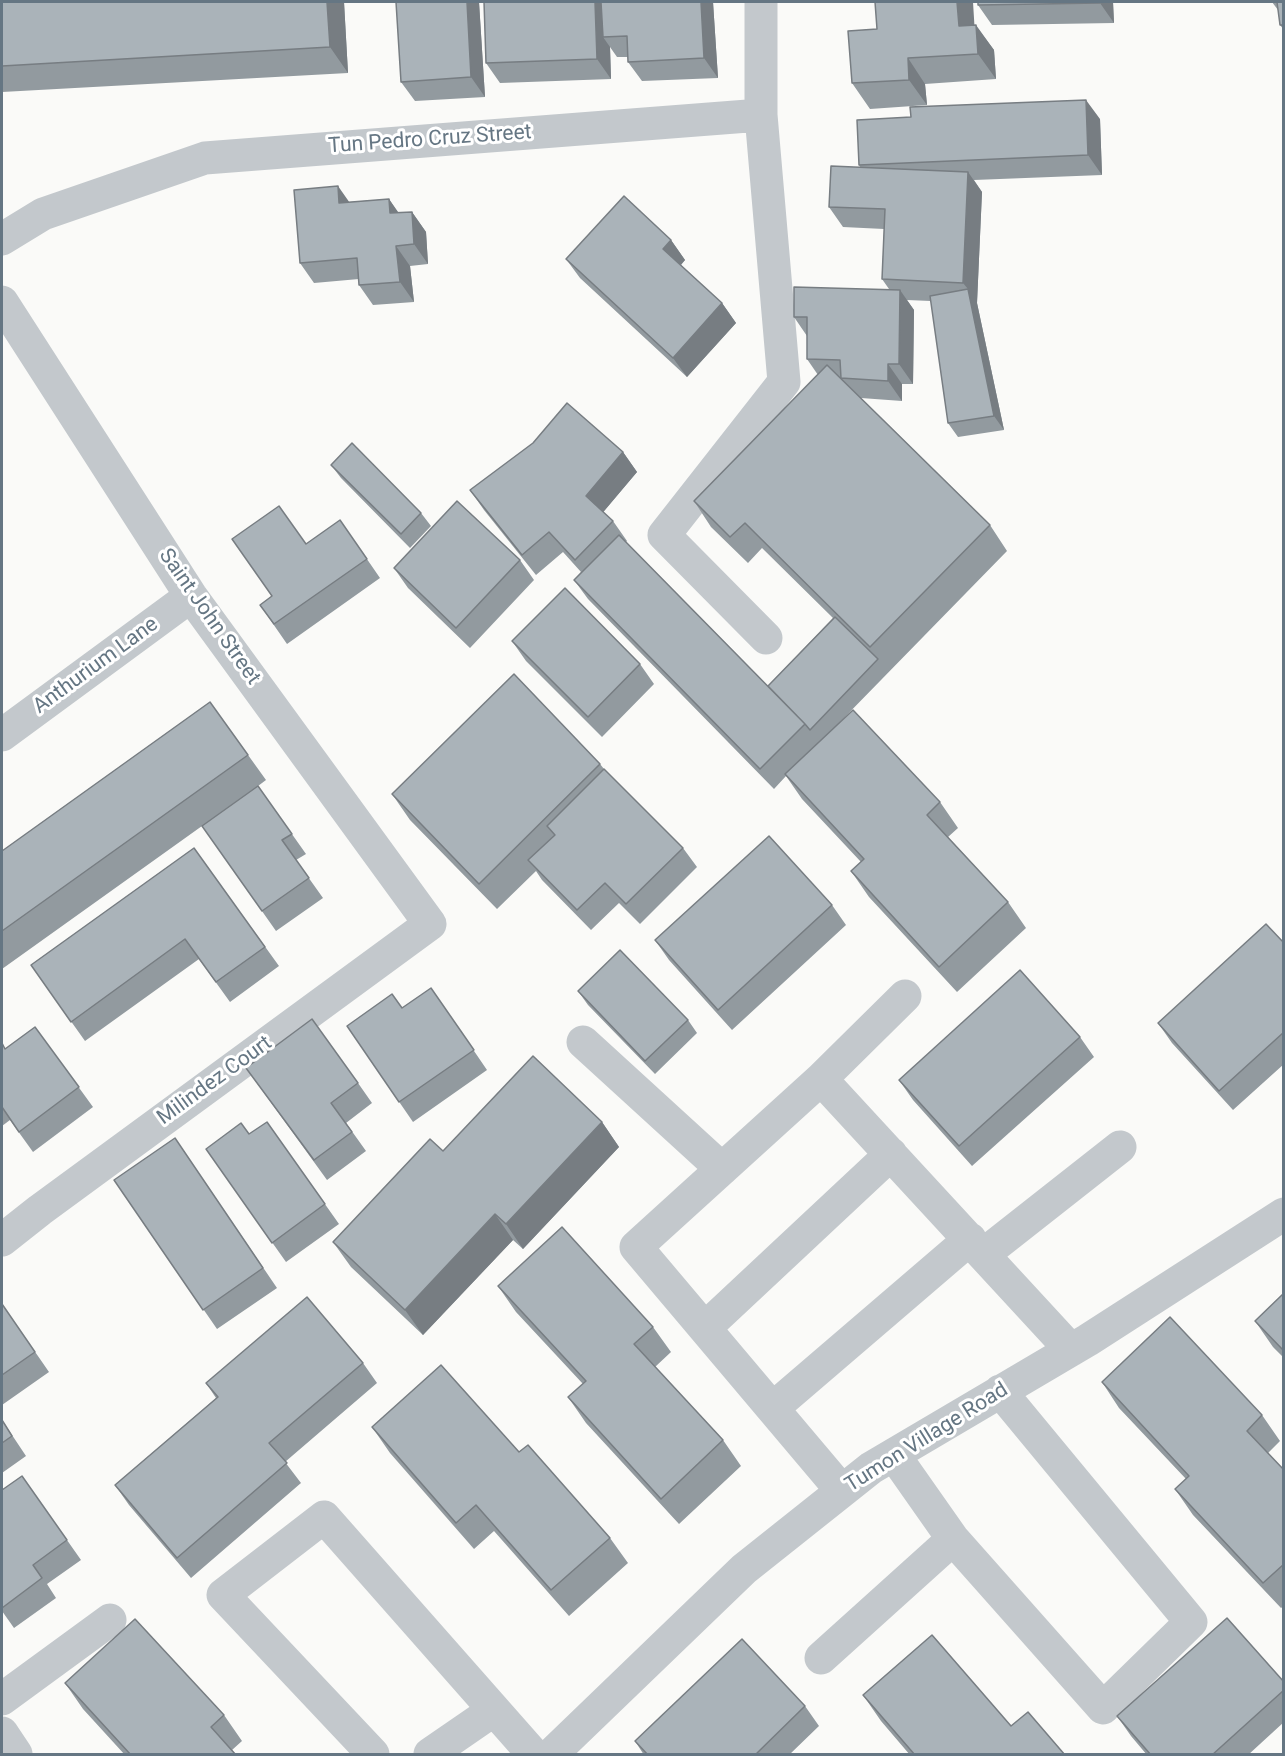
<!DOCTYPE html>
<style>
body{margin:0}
#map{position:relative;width:1285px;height:1756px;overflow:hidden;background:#fafaf8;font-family:Roboto,sans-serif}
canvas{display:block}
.frame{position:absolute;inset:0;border:3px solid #657683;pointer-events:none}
</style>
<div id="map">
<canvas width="1285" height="1756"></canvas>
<div class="frame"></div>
</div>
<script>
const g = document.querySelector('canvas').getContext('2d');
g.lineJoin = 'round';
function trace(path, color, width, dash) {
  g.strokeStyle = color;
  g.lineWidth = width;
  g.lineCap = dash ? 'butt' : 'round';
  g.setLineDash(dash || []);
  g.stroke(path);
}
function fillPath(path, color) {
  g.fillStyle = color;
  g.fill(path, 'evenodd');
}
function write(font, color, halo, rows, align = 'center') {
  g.font = font + ' Roboto,sans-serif';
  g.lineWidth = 6;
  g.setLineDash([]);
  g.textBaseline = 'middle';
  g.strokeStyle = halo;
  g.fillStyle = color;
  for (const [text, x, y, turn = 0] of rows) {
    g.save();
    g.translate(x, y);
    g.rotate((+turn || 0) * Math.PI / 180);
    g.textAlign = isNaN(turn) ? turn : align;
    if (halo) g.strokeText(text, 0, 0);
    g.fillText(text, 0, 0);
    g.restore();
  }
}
const minor = new Path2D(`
 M761,2V115L784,382L664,535L766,638
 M2,239L43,214L205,158L761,115
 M2,302L191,596L430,924L40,1210L2,1240
 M2,735L191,596
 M583,1042L722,1169
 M821,1079L905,996
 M984,1254L1120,1147
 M705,1328L891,1154
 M773,1408L970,1239
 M842,1491L636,1247L821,1079L1071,1350
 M953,1539L1103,1708L1191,1622L1000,1391
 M821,1658L953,1539L894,1455
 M2,1699L110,1620
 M2,1733L16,1754
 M373,1754L223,1595L324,1517L533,1754
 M430,1754L494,1710
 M552,1754L744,1569L871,1468L1088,1340L1284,1214`);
const wall = new Path2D(`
 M2,2H344L348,73L2,92Z
 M479,2L485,97L415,101L401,82Z
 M484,2H713L718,78L642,81L628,62V57H617L610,47L611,79L500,83L486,63Z
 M978,2H1113L1114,23L992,25L978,5Z
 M1272,2H1284V30L1280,25L1278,10Z
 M975,25L994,50L996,79L925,84L927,105L870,109L852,83Z
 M1100,119L1102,175L974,180L982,192L977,303L1004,430L958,437L948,423L931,301L907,300L914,310L913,384H902V401L861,398L990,525L1007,551L839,723L940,802L958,828L948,837L1008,902L1026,928L957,992L869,897L851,871L861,862L802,799L786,776L774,789L588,599L574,580L581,572L563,552L536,575L484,510L470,490L623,452L637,472L603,512L613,521L627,541L626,542L768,686L833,618L762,548L748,563L711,527L694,501L818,375L807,359V336L794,317L889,289L882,279L884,229L843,227L829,207L860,167L859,165Z
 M389,199L398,213L412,212L426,232L428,264L410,266L414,302L373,305L359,285V279L314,283L300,263L349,202Z
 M671,240L685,260L681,265L722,303L736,323L687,377L580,278L566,259Z
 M331,465L421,513L431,526L410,548L341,478Z
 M340,520L380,578L287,644L260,605L272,596L306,544Z
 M520,560L534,580L470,648L408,588L394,568Z
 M512,641L640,664L654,684L602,737L526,661Z
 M210,702L266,780L250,792L258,786L306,854L296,860L323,898L276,931L202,826L2,969V851Z
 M600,764L604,769L683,848L697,867L640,924L619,903L591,930L542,880L536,871L497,909L410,820L392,794Z
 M194,848L279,966L230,1002L199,959L85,1041L31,965Z
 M832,905L846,925L732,1030L669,960L655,940Z
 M1284,943V1064L1233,1110L1172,1043L1158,1023Z
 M431,988L487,1070L413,1122L347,1026L402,1008Z
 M578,991L688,1020L697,1033L655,1074L588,1005Z
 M35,1027L93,1107L33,1152L10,1120L2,1126V1043L5,1049Z
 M1080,1037L1094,1057L972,1166L913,1100L899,1080Z
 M246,1068L358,1083L372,1103L346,1123L366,1151L327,1180Z
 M267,1122L339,1224L286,1262L206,1149L249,1134Z
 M602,1122L619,1147L523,1249L513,1240L423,1335L351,1267L333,1242L443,1151Z
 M175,1138L277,1288L217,1329L114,1180Z
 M498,1286L653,1327L671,1352L655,1367L723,1440L741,1466L679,1524L586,1423L568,1397L583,1384L516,1312Z
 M1284,1293V1358L1273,1347L1255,1321Z
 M2,1304L49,1372L2,1405Z
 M363,1363L377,1383L285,1462L301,1483L191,1578L129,1505L115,1485L216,1398L206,1383Z
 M1102,1382L1262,1415L1280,1441L1268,1453L1284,1470V1606L1281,1608L1193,1515L1175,1489L1186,1479L1119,1408Z
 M2,1420L26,1456L2,1473Z
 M372,1427L519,1452L610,1538L628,1563L569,1616L494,1531L474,1549L390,1453Z
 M22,1476L81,1560L47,1584L56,1598L14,1628L2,1611V1490Z
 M1284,1682V1722L1248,1755H1147L1131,1736L1117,1716Z
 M65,1683L224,1715L242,1741L232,1750L236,1755H125L83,1709Z
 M863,1695L1011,1726L1065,1755H910L881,1721Z
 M805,1706L819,1726L789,1755H644L635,1741Z`);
const shadedWall = new Path2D(`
 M327,2H344L348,73L330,47Z
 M467,2H479L485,97L471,77Z
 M595,2H608L603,37L610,47L611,79L597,59Z
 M701,2H713L718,78L704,58Z
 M957,2H973L976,51L959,26Z
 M1100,2H1113L1114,23L1100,3Z
 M976,25L994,50L996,79L978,54Z
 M908,58L925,84L927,105L909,80Z
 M1086,100L1100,119L1102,175L1088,155Z
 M968,172L982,192L977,303L1004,430L994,416L968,289L963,283Z
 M338,186L352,206L339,203Z
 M389,199L403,219L390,213Z
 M412,212L426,232L428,264L414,244Z
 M671,240L685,260L677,269L663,249Z
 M396,246L410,266L414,302L400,282Z
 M900,290L914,310L913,384L899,364Z
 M722,303L736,323L687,377L673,358Z
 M888,364L902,384V401L888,381Z
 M623,452L637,472L600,516L586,496Z
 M602,1122L619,1147L523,1249L506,1224Z
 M495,1214L513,1240L423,1335L405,1310Z`);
const building = new Path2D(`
 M2,2H327L330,47L2,66Z
 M396,2H467L471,77L401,82Z
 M484,2H595L597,59L486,63Z
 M601,2H701L704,58L628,62L627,36L603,37Z
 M875,2H957L959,26L976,25L978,54L908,58L909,80L852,83L848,31L877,29Z
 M978,2H1100V3L978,5Z
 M1277,2H1284V25H1280Z
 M1086,100L1088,155L859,165L857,120L911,117L910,107Z
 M831,166L968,172L963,283L882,279L885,209L829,207Z
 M338,186L339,203L389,199L390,213L412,212L414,244L396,246L400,282L359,285L357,258L300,263L294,190Z
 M624,196L671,240L663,249L722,303L673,358L566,259Z
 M794,287L900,290L899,364H888V381L841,378L840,360L807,359V317H794Z
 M968,289L994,416L948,423L930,296Z
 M827,365L990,525L870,647L745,523L730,537L694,501Z
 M567,403L623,452L586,496L613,521L575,560L549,532L522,555L470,490L533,443Z
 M352,443L421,513L401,534L331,465Z
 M457,501L520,560L456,628L394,568Z
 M279,506L306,544L340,520L367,559L274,624L260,605L272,596L232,539Z
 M619,535L805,724L760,769L574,580Z
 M565,588L640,664L588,717L512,641Z
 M835,617L878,659L810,730L805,724L768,686Z
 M514,674L600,764L479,884L392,794Z
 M210,702L248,755L2,931V851Z
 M853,710L940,802L927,815L1008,902L939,967L851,871L864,859L785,774Z
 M604,769L683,848L626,904L605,883L577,910L528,860L555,835L547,826Z
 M258,786L292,834L282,840L309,878L262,911L202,826Z
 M769,836L832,905L718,1010L655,940Z
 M194,848L265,947L216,982L185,939L71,1022L31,965Z
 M1266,924L1284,943V1032L1219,1091L1158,1023Z
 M620,950L688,1020L645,1061L578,991Z
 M1020,970L1080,1037L959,1146L899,1080Z
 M431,988L474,1050L399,1102L347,1026L392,994L402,1008Z
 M312,1019L358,1083L331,1103L352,1132L314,1160L246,1068Z
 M35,1027L79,1087L19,1132L2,1107V1043L5,1049Z
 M533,1056L602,1122L506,1224L495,1214L405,1310L333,1242L430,1139L443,1151Z
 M267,1122L325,1204L272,1243L206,1149L241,1123L249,1134Z
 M175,1138L263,1268L203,1310L114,1180Z
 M562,1227L653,1327L634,1344L723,1440L661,1499L568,1397L586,1381L498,1286Z
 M1284,1293V1351L1255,1321Z
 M307,1297L363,1363L269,1443L287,1463L177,1558L115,1485L218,1397L206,1383Z
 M2,1304L35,1352L2,1375Z
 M1170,1317L1262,1415L1247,1431L1284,1470V1564L1263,1583L1175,1489L1189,1476L1102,1382Z
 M441,1365L519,1452L528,1445L610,1538L551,1590L476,1505L456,1523L372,1427Z
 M2,1420L12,1436L2,1443Z
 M22,1476L67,1540L33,1565L42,1578L2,1608V1490Z
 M1227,1618L1284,1682V1690L1212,1755H1151L1117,1716Z
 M135,1619L224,1715L211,1727L236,1755H131L65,1683Z
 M932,1635L1011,1726L1028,1712L1065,1755H915L863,1695Z
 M742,1639L805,1706L755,1755H648L635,1741Z`);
const streetNames = [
 ["Tun Pedro Cruz Street",430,140,-4],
 ["Saint John Street",209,617,55],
 ["Anthurium Lane",96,666,-36],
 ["Milindez Court",215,1081,-36],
 ["Tumon Village Road",927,1438,-32]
];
trace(minor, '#c3c8cc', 33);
fillPath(wall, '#929a9f');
fillPath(shadedWall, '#777d82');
fillPath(building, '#aab3b9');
trace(building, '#777d82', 1.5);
write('21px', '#657683', '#fff', streetNames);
</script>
